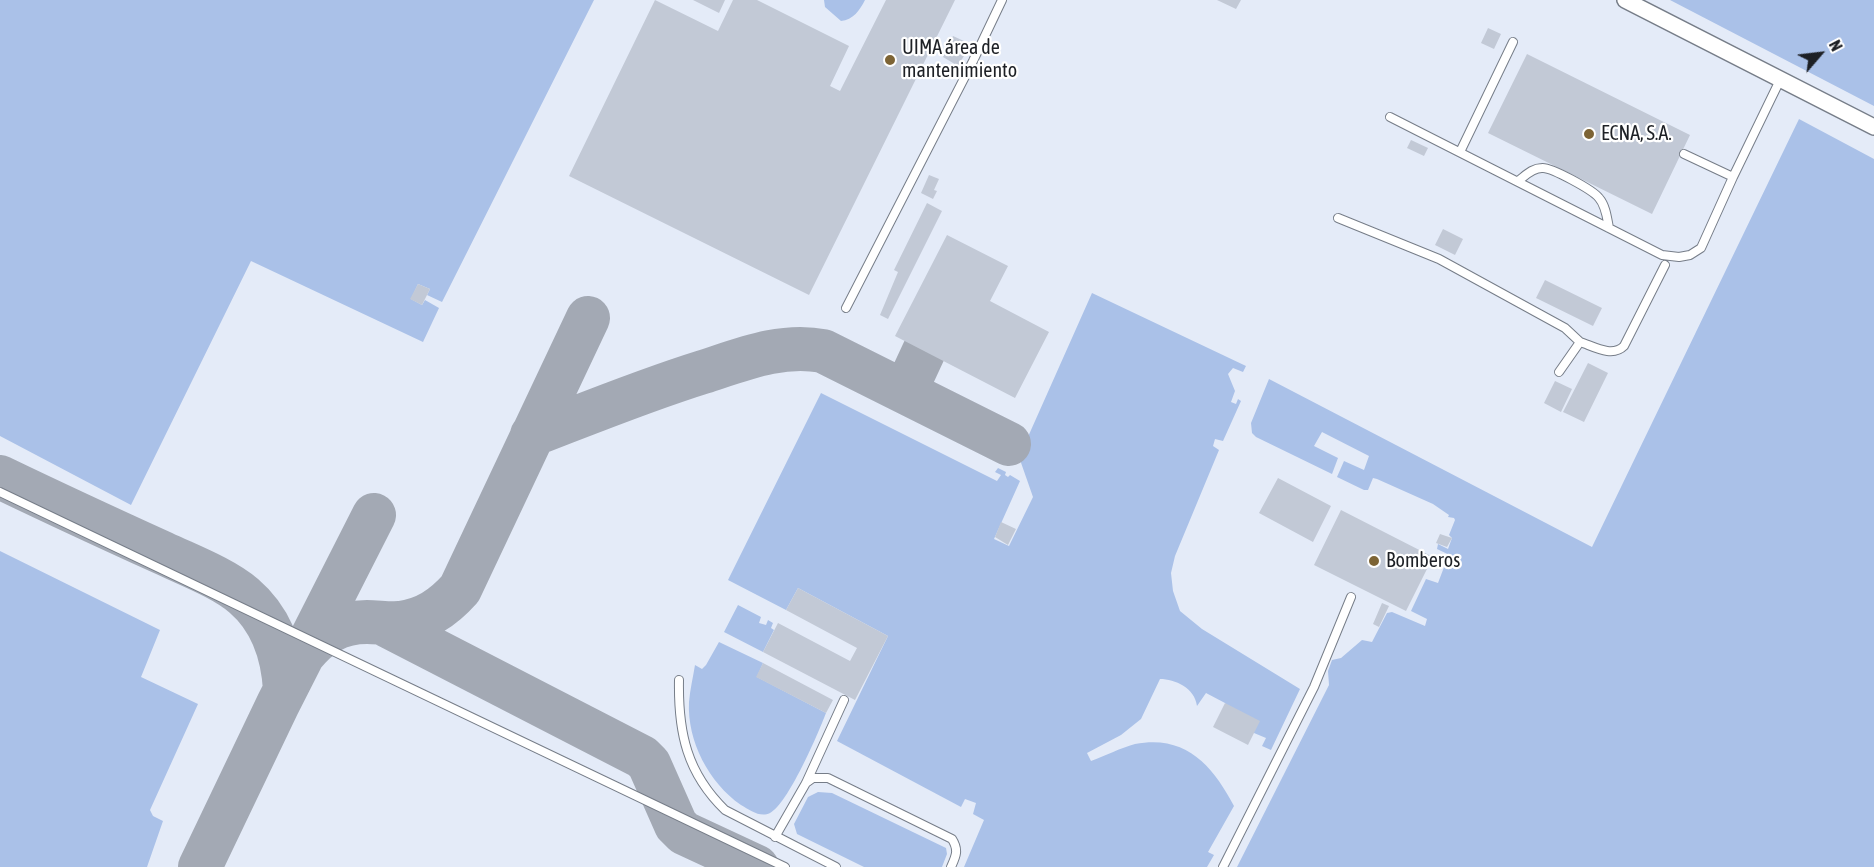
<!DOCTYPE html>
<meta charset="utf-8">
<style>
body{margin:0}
#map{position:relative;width:1874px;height:867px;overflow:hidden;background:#e4ebf8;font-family:"Asap Condensed",sans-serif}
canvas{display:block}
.north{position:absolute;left:1790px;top:24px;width:60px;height:60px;-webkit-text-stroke:4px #fff;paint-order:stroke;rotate:62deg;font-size:16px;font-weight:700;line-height:24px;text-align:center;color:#1d2025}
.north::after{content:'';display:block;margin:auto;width:21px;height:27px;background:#1d2025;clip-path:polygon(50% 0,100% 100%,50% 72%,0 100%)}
</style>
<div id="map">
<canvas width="1874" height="867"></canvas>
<div class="north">N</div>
</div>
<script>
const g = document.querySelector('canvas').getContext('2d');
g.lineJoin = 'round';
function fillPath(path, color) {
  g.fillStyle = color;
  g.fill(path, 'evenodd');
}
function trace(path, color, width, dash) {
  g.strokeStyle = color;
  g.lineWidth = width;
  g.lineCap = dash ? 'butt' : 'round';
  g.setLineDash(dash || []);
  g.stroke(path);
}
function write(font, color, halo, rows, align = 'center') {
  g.font = font + ' "Asap Condensed",sans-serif';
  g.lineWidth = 4.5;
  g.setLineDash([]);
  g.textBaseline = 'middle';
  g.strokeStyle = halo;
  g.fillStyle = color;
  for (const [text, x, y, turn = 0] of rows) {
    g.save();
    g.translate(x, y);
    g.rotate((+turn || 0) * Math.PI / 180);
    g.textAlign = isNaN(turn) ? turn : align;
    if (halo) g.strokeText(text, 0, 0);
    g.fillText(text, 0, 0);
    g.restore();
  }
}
const green = new Path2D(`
 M0,0H594L442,302L427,295L430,289L418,284L411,299L422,305L425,300L439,308L423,342L251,261L131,505L0,436Z
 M824,0H865C860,10 853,20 841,21L825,7Z
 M1670,0H1874V106Z
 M1799,119L1874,159V867H1237L1329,685L1328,671L1332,660L1341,658L1362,640L1372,642L1387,613L1392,612L1425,626L1427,619L1411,611L1426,579L1438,583L1446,562L1455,566L1458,559L1437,549L1438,544L1448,549L1452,538L1449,535L1455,520L1454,518L1448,517L1449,515L1433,504L1377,479L1373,478L1368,490H1364L1337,477L1344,461L1364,470L1369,456L1322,432L1314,446L1338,458L1332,474L1256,437L1252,433L1251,423L1269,379L1592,547Z
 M1092,293L1246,366L1243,372L1233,368L1228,374L1235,391L1231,402L1236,404L1238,399L1241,401L1223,441L1215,439L1213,446L1219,450L1175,556L1171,573L1173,591L1180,611L1202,629L1300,689L1271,750L1262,746L1266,738L1254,733L1225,703L1206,693L1197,706C1195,688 1175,679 1160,679L1141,719L1121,735L1087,753L1091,761C1105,756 1120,748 1135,744C1186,734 1213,766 1234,806L1208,852L1214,855L1207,867H964L984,820L973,814L976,803L965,799L961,807L837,741L888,636L798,588L786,610L728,580L821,393L997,481L1001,475L995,472L998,468L1006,472L1005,475L1008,477L1010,475L1020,481L994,539L1009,546L1033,497L1019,457Z
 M0,551L160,630L141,677L198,704L150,810L153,816L163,821L147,867H0Z
 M738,605L761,617L759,623L766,625L768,620L773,623L771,628L774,630L763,652L724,632Z
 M719,642L763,663L757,677L826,713C818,734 788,804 770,813C760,818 750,810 741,805C709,783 687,741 689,702C690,690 693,677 695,665L702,669L706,665Z
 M818,792L832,793L946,848L947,854L942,867H864L797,834L794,824L808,797Z`);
const taxiway = new Path2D(`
 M905,392L924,351
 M532,435C589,413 645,390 703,372C743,359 782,343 823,351L1009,444
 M0,477C54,503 108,528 163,553C188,565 223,578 244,596C272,620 283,655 285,690
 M382,623L642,757L649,764L676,825L684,833L757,867
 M303,655C320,634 339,622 367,622C378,622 389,624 400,623C425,620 443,608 460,589L588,318
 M200,867L278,704L374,515`);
const building = new Path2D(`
 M655,0L718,31L733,0H757L849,46L830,86L840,91L886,0H955L809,295L569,176Z
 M693,0H725L719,13Z
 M1217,0H1241L1236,9Z
 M1488,28L1501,34L1494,49L1481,43Z
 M953,36L966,42L968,49L958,66L943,57Z
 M1527,54L1690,135L1652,214L1488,133Z
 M1411,140L1428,148L1424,156L1407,148Z
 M929,175L939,179L934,190L937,191L933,199L921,193Z
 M927,203L942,211L888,319L880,315L898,272L894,270Z
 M1443,229L1463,239L1455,255L1435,245Z
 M947,235L1008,266L990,301L1049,332L1015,398L895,336Z
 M1545,280L1602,308L1593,326L1536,298Z
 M418,284L430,289L422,305L410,299Z
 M1588,363L1608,373L1584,422L1563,412Z
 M1555,381L1572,389L1561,412L1544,403Z
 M1278,478L1331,506L1313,542L1259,513Z
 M1341,510L1433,557L1406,611L1314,565Z
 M1001,522L1016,529L1008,545L995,537Z
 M1440,534L1452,538L1447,547L1436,543Z
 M798,588L888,636L855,700L763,652L778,623L850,661L857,648L786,610Z
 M1382,603L1389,606L1379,627L1373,624Z
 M763,663L833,700L826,713L756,677Z
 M1225,703L1260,721L1248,745L1213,727Z`);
const service = new Path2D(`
 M1390,117L1662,255L1679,257L1690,255L1701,248L1733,177L1781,78
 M1460,152L1513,42
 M1684,154L1733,177
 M1518,181C1525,176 1532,168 1542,168C1551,167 1593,190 1599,198C1606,206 1607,218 1609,228
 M1338,218L1439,259L1565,328L1580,342
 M846,308L973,61L1002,0
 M1559,372L1580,342C1593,346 1612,358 1624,346L1665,265
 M0,492L785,867
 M679,680C678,733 687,773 725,810L836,867
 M806,783L813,778H828L952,839C959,850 956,856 951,867
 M775,837L806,783L844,700
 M1223,867L1314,687L1351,597`);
const minor = new Path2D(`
 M1625,0L1874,127`);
const markers = [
 [890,60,6,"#7d6435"],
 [1589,134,6,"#7d6435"],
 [1374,561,6,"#7d6435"]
];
const poiNames = [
 ["UIMA área de",902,48],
 ["mantenimiento",902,71],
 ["ECNA, S.A.",1601,134],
 ["Bomberos",1386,561]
];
fillPath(green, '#aac1e8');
trace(taxiway, '#a3a9b4', 44);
fillPath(building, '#c2c9d6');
trace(service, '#767d88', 10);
trace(minor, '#767d88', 18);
trace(service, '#fff', 8);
trace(minor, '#fff', 15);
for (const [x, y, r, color] of markers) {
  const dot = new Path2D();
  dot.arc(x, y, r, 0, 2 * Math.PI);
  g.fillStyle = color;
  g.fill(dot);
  trace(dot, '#fff', 2);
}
write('20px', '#1d2025', '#fff', poiNames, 'left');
</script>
